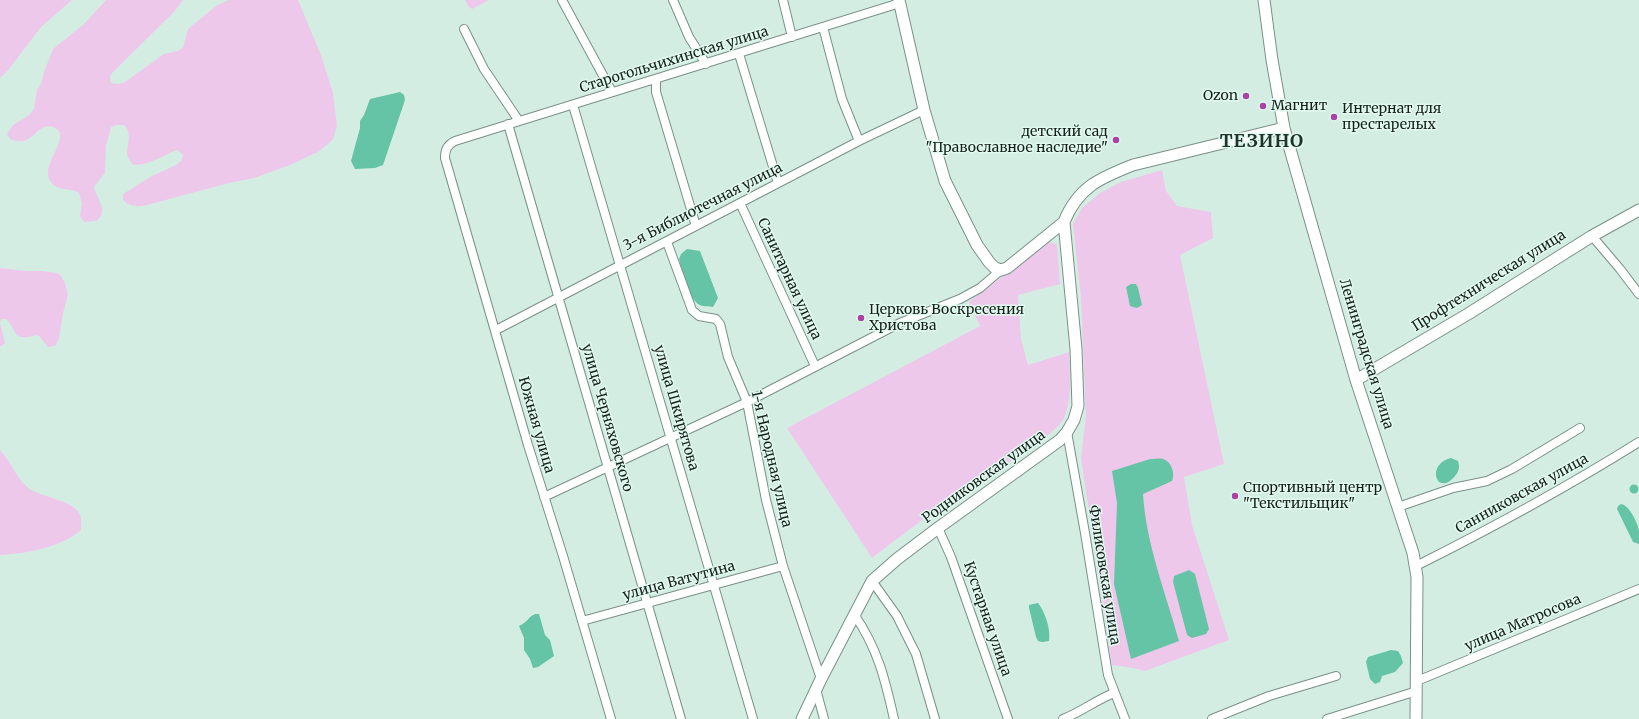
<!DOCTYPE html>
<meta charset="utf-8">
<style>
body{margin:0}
canvas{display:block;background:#d4ede3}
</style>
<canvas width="1639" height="719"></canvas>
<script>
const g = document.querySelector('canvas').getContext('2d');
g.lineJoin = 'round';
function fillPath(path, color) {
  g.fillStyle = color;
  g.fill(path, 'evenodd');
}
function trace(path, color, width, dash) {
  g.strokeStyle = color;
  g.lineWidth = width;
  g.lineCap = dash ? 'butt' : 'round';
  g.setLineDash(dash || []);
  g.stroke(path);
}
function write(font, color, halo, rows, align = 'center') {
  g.font = font + ' Merriweather,serif';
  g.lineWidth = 3;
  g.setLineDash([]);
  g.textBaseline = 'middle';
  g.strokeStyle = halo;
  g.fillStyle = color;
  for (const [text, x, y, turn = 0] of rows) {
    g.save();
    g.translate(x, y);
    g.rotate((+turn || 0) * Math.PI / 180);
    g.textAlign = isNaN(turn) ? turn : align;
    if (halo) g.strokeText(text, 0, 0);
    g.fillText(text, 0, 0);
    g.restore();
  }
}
const green = new Path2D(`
 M0,0H72L41,27L9,69L0,78Z
 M106,0H183L174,12L113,72L110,77L111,83L119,84L125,82L164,54L178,51L183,47L188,29L216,6L228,0H298L321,55L333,93L337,126L333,139L328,144L318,152L290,165L254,178L229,183L147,205C138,207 130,207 123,200V194L152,176L176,165L181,161L183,155L177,150C163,155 151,165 134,165C118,152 137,139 124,125H117L111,127L106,146L105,173L94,187C97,200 109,209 97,221L84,222L80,216L82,204L79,193C70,187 57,192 51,182C38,164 75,136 53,127C36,121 34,149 10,139L7,134L13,125L29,115L34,109L37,90L41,84L44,72L53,49L84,24Z
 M465,0H489L472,9L469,7Z
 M1162,170L1166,191L1177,206L1211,212L1213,238L1180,255L1224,464L1184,477L1192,525L1229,640L1145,671L1133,668L1112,665L1081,458L1086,416L1081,298L1073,224L1082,208L1100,193L1121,182Z
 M1048,242L1057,244L1060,284L1018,295L1021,339L1028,365L1069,352C1069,372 1073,399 1064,418C1054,440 973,482 950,499C924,518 898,538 872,558L787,428L980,326L969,302Z
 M0,268L26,271H42L57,273L61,276L65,283L68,295L63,313L59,339L55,346L48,347L40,337L37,335C11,342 19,332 6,319H2L0,322L5,343L0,347Z
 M0,450C10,461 15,475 26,486C38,498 74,499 80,515C82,519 81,525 81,530C62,547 25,554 0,555Z`);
const water = new Path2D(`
 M400,92L404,95L405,100L383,165L375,168L355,169L351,161L360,128V121L364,115L370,99Z
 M687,249L700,251L718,298L713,307C709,306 703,307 700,305C689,301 682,269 679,259L681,254Z
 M1131,284H1136L1138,288L1142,305L1137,308L1130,306L1126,287Z
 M1451,458L1458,461C1460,467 1459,471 1455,476C1437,498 1425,464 1451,458Z
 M1150,459C1154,459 1160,458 1163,459C1172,462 1175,473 1172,481L1143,494C1146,544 1166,594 1179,641L1131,659L1114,584L1117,503L1112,471Z
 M1629.5 489a4.5 4.5 0 1 1 9 0a4.5 4.5 0 1 1-9 0Z
 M1621,504C1629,505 1638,523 1639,531C1639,535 1639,540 1639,544L1633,542L1617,509L1618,506Z
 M1189,570L1195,574L1209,629L1206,634L1192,638L1187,635L1173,582L1174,576Z
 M1038,603C1045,612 1051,629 1049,641L1042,642L1038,641L1036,637L1029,608V605Z
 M535,614H539L545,635L550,640L554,656L538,667L533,668L530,659L524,650V638L519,626C529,621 527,618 535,614Z
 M1391,650L1398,651L1401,656L1403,663L1395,672L1382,676L1380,682L1375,684L1370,679L1366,662L1368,657Z`);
const street = new Path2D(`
 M562,0L612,92
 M673,0L689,37L706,64
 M783,0L792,37
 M823,27L842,99L859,141
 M464,29L484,69L519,121
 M739,54L778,183
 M656,79V92L696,226
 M573,105L753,719
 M508,124L681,719
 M740,203L815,366
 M1592,236L1620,269L1639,294
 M667,242L692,310L699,316L716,319L720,324L728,357L747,402L766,500L783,566L821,679
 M496,330L859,141L924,110
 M1067,432L1085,533L1108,675L1125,719
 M544,497L747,402L900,323L960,299L980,288L1001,270
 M1398,507L1453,488L1487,481L1512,469L1580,428
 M938,528L951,557L1008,719
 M1416,566C1492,528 1567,487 1639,442
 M872,581L897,616L916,654L935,719
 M854,614C878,649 885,679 894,719
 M582,621L783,566
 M1417,681L1639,589
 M816,689L824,719
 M611,719L563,556L528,445L445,158C445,150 447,145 455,141L900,3
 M1063,719C1081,712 1096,700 1114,693
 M1212,719L1269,696L1336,676
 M1327,719L1417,691`);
const secondary = new Path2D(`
 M899,0L924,110L945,181L977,245L989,262L995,268L1001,270L1007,268L1064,222
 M1264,0L1272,60L1284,128L1356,380L1413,553L1417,577L1416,719
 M1356,380L1468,314L1592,236L1639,210
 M802,719L821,679L872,581L897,559L938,528L1060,440L1067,432L1074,420L1078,406L1076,349L1064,222C1078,187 1100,178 1133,165L1284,128`);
const markers = [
 [1246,96,4,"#aa42a5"],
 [1263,106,4,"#aa42a5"],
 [1334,117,4,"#aa42a5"],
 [1116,140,4,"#aa42a5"],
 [861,318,4,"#aa42a5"],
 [1235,496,4,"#aa42a5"]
];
const streetNames = [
 ["Старогольчихинская улица",674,60,-17],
 ["3-я Библиотечная улица",703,207,-27],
 ["Санитарная улица",789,279,65],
 ["Профтехническая улица",1489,281,-32],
 ["Ленинградская улица",1366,354,73],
 ["улица Шкирятова",676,408,74],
 ["улица Черняховского",607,418,74],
 ["Южная улица",536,425,74],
 ["1-я Народная улица",771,459,77],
 ["Родниковская улица",984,477,-36],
 ["Санниковская улица",1522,494,-29],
 ["Филисовская улица",1104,575,81],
 ["улица Ватутина",679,581,-15],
 ["Кустарная улица",987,619,71],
 ["улица Матросова",1523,623,-23]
];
const poiNames = [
 ["Ozon",1238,96,"right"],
 ["Магнит",1271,106],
 ["Интернат для",1342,109],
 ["престарелых",1342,125],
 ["детский сад",1108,132,"right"],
 ["\"Православное наследие\"",1108,148,"right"],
 ["Церковь Воскресения",869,310],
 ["Христова",869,326],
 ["Спортивный центр",1243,488],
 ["\"Текстильщик\"",1243,504]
];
const districtNames = [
 ["ТЕЗИНО",1262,142]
];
fillPath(green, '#eec8eb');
fillPath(water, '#65c4a5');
trace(street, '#799087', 10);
trace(secondary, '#799087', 13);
trace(street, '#fff', 8);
trace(secondary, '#fff', 11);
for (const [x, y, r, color] of markers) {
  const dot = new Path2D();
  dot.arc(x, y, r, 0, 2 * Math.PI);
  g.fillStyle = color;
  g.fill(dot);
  trace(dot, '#e1faf0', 1.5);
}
write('14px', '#161f1c', '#e1faf0', streetNames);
write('14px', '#161f1c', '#e1faf0', poiNames, 'left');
g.letterSpacing = '1px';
write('bold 18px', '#20342d', '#e1faf0', districtNames);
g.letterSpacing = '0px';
</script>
